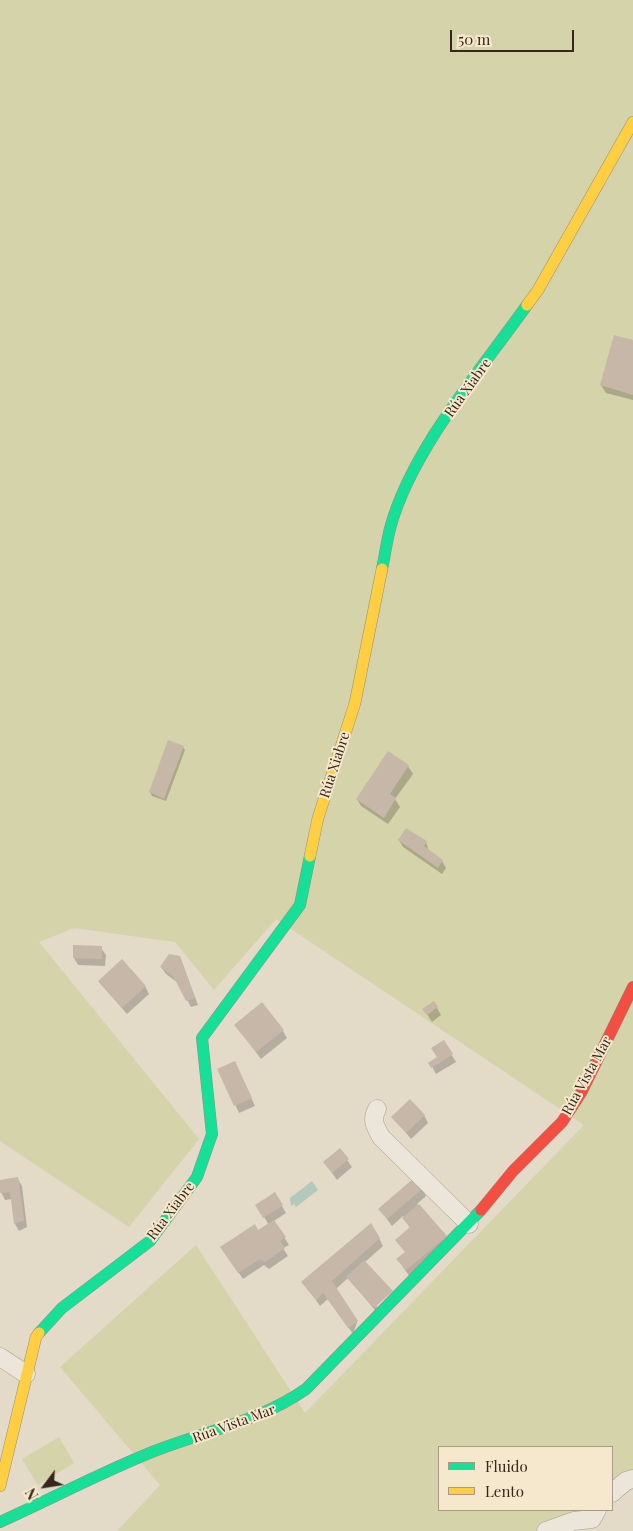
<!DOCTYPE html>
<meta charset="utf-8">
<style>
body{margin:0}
#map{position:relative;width:633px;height:1531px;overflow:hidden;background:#e3dac8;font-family:"Playfair Display",serif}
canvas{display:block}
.legend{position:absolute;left:438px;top:1446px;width:175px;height:65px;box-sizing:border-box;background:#f6e8cc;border:1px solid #a99a85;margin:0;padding:6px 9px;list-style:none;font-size:15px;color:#36261b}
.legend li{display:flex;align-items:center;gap:10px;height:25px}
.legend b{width:25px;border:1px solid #a99a85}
.north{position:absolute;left:20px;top:1461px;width:50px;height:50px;-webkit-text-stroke:4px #f6e8cc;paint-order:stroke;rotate:239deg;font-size:14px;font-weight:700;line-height:20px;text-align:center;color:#36261b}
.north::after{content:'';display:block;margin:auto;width:18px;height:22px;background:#36261b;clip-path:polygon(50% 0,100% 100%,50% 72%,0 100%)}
.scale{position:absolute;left:450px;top:30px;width:124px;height:22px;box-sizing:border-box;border:2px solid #36261b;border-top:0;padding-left:6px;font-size:15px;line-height:18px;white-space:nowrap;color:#36261b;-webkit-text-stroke:4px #f6e8cc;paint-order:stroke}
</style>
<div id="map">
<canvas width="633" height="1531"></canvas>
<ul class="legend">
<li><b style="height:6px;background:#16e098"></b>Fluido</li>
<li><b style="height:6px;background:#ffcf43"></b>Lento</li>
</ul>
<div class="north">N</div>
<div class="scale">50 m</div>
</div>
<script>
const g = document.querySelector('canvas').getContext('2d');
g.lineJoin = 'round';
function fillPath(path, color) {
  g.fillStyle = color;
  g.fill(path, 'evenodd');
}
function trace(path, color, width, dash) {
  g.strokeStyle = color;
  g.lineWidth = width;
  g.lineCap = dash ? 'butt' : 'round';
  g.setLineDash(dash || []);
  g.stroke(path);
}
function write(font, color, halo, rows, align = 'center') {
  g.font = font + ' "Playfair Display",serif';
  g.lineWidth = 4;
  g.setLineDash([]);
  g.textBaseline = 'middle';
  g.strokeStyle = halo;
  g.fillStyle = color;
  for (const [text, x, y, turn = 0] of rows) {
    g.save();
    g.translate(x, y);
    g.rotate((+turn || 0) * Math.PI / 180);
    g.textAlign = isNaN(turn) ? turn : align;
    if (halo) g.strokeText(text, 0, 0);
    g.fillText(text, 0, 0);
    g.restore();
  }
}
const green = new Path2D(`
 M0,0H633V1480L612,1493V1447H439V1510H597L546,1531H117L160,1485L60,1367L196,1245L305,1413L584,1125L276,919L214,990L175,942L74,928L39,942L199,1139L129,1227L0,1141Z
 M59,1437L74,1463L38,1485L22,1459Z`);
const water = new Path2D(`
 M312,1181L318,1190L296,1207L294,1204L291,1206L290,1198Z`);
const shadow = new Path2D(`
 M633,341V400L606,393L601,385Z
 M183,747L185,750L166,801L152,796L150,792Z
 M388,753L408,766L413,774L395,799L400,807L388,824L361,806L357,799Z
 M399,840L426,842L429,851L442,861L446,868L442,874L403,847Z
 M101,948L106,955L105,966L78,965L74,958Z
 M180,957L198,1005L191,1007L178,983L166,974L161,967Z
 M99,982L145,986L149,994L127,1014Z
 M437,1008L441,1015L432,1022L424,1009Z
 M236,1025L283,1031L287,1038L261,1059Z
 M443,1041L456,1062L436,1074L430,1063L438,1058Z
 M219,1069L238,1070L255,1106L239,1113Z
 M424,1115L428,1123L411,1139L393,1117Z
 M340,1150L352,1167L337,1180L325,1163Z
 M18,1179L22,1186L27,1227L19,1231L15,1224L12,1199L5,1200L0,1190V1181Z
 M422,1189L426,1196L417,1204L446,1237L410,1277L398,1260L406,1253L397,1240L410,1228L403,1216L392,1226L380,1210Z
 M275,1194L286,1213L274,1221L289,1245L283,1248L288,1256L269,1269L264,1265L243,1279L226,1254L269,1225L261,1212Z
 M379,1238L383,1246L365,1262L379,1315L348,1278L336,1289L357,1322L353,1334L328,1299L320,1306L303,1282Z`);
const building = new Path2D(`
 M614,335L633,340V395L600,385Z
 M168,740L184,746L164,799L149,792Z
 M388,751L409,765L390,794L396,798L384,818L356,799Z
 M406,828L427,841L424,846L443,860L438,868L398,840Z
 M73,945L102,946V959L73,958Z
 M169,954L180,956L195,998L186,1001L173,976L160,967Z
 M122,959L146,986L122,1008L98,981Z
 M434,1001L438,1007L427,1015L422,1009Z
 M262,1002L284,1030L256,1052L234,1025Z
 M444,1040L453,1054L431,1068L428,1063L437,1057L431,1048Z
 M235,1061L252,1098L234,1106L217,1069Z
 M410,1099L425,1115L406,1133L391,1117Z
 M340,1148L349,1159L332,1173L323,1162Z
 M18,1177L24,1220L14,1224L10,1192L0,1193V1180Z
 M414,1178L423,1188L387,1219L378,1209Z
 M275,1192L283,1205L263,1218L255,1205Z
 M419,1204L447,1236L406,1270L396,1259L405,1252L395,1240L410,1227L402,1218Z
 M274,1220L286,1237L280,1241L285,1248L265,1262L260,1259L238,1273L220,1247L255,1224L258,1230Z
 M371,1223L380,1238L332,1281L358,1321L348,1328L323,1293L316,1300L301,1282Z
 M364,1260L393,1291L374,1308L346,1277Z`);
const street = new Path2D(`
 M377,1109C371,1120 375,1126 381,1137L469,1224
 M0,1357L26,1374
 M612,1493L626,1481L633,1479
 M546,1531L574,1521L592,1519L597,1510`);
const fast = new Path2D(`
 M382,569C385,555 387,539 391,525C413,448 481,370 527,305
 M39,1333L62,1308L150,1241L197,1177L212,1134L202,1038L300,905L310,856
 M0,1522C51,1499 100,1473 152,1452C205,1431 259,1422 306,1389L481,1210`);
const slow = new Path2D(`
 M527,305L538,290L633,122
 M310,856L318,818L355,703L382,569
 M0,1486L36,1337L39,1333`);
const jam = new Path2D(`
 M481,1210L513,1171L562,1122L581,1093L633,987`);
const streetNames = [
 ["Rúa Xiabre",468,388,-54],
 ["Rúa Xiabre",335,765,-72],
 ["Rúa Vista Mar",587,1076,-61],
 ["Rúa Xiabre",171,1211,-53],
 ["Rúa Vista Mar",234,1424,-20]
];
fillPath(green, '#d5d3a9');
fillPath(water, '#b4c8bb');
fillPath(shadow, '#0003');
fillPath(building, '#c7b7a9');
trace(street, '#a89f92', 19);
trace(fast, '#978e82', 12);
trace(slow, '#978e82', 12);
trace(jam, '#978e82', 12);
trace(street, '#ebe5da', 18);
trace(fast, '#16e098', 11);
trace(slow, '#ffcf43', 11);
trace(jam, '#f24e42', 11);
write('14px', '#36261b', '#f6e8cc', streetNames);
</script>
